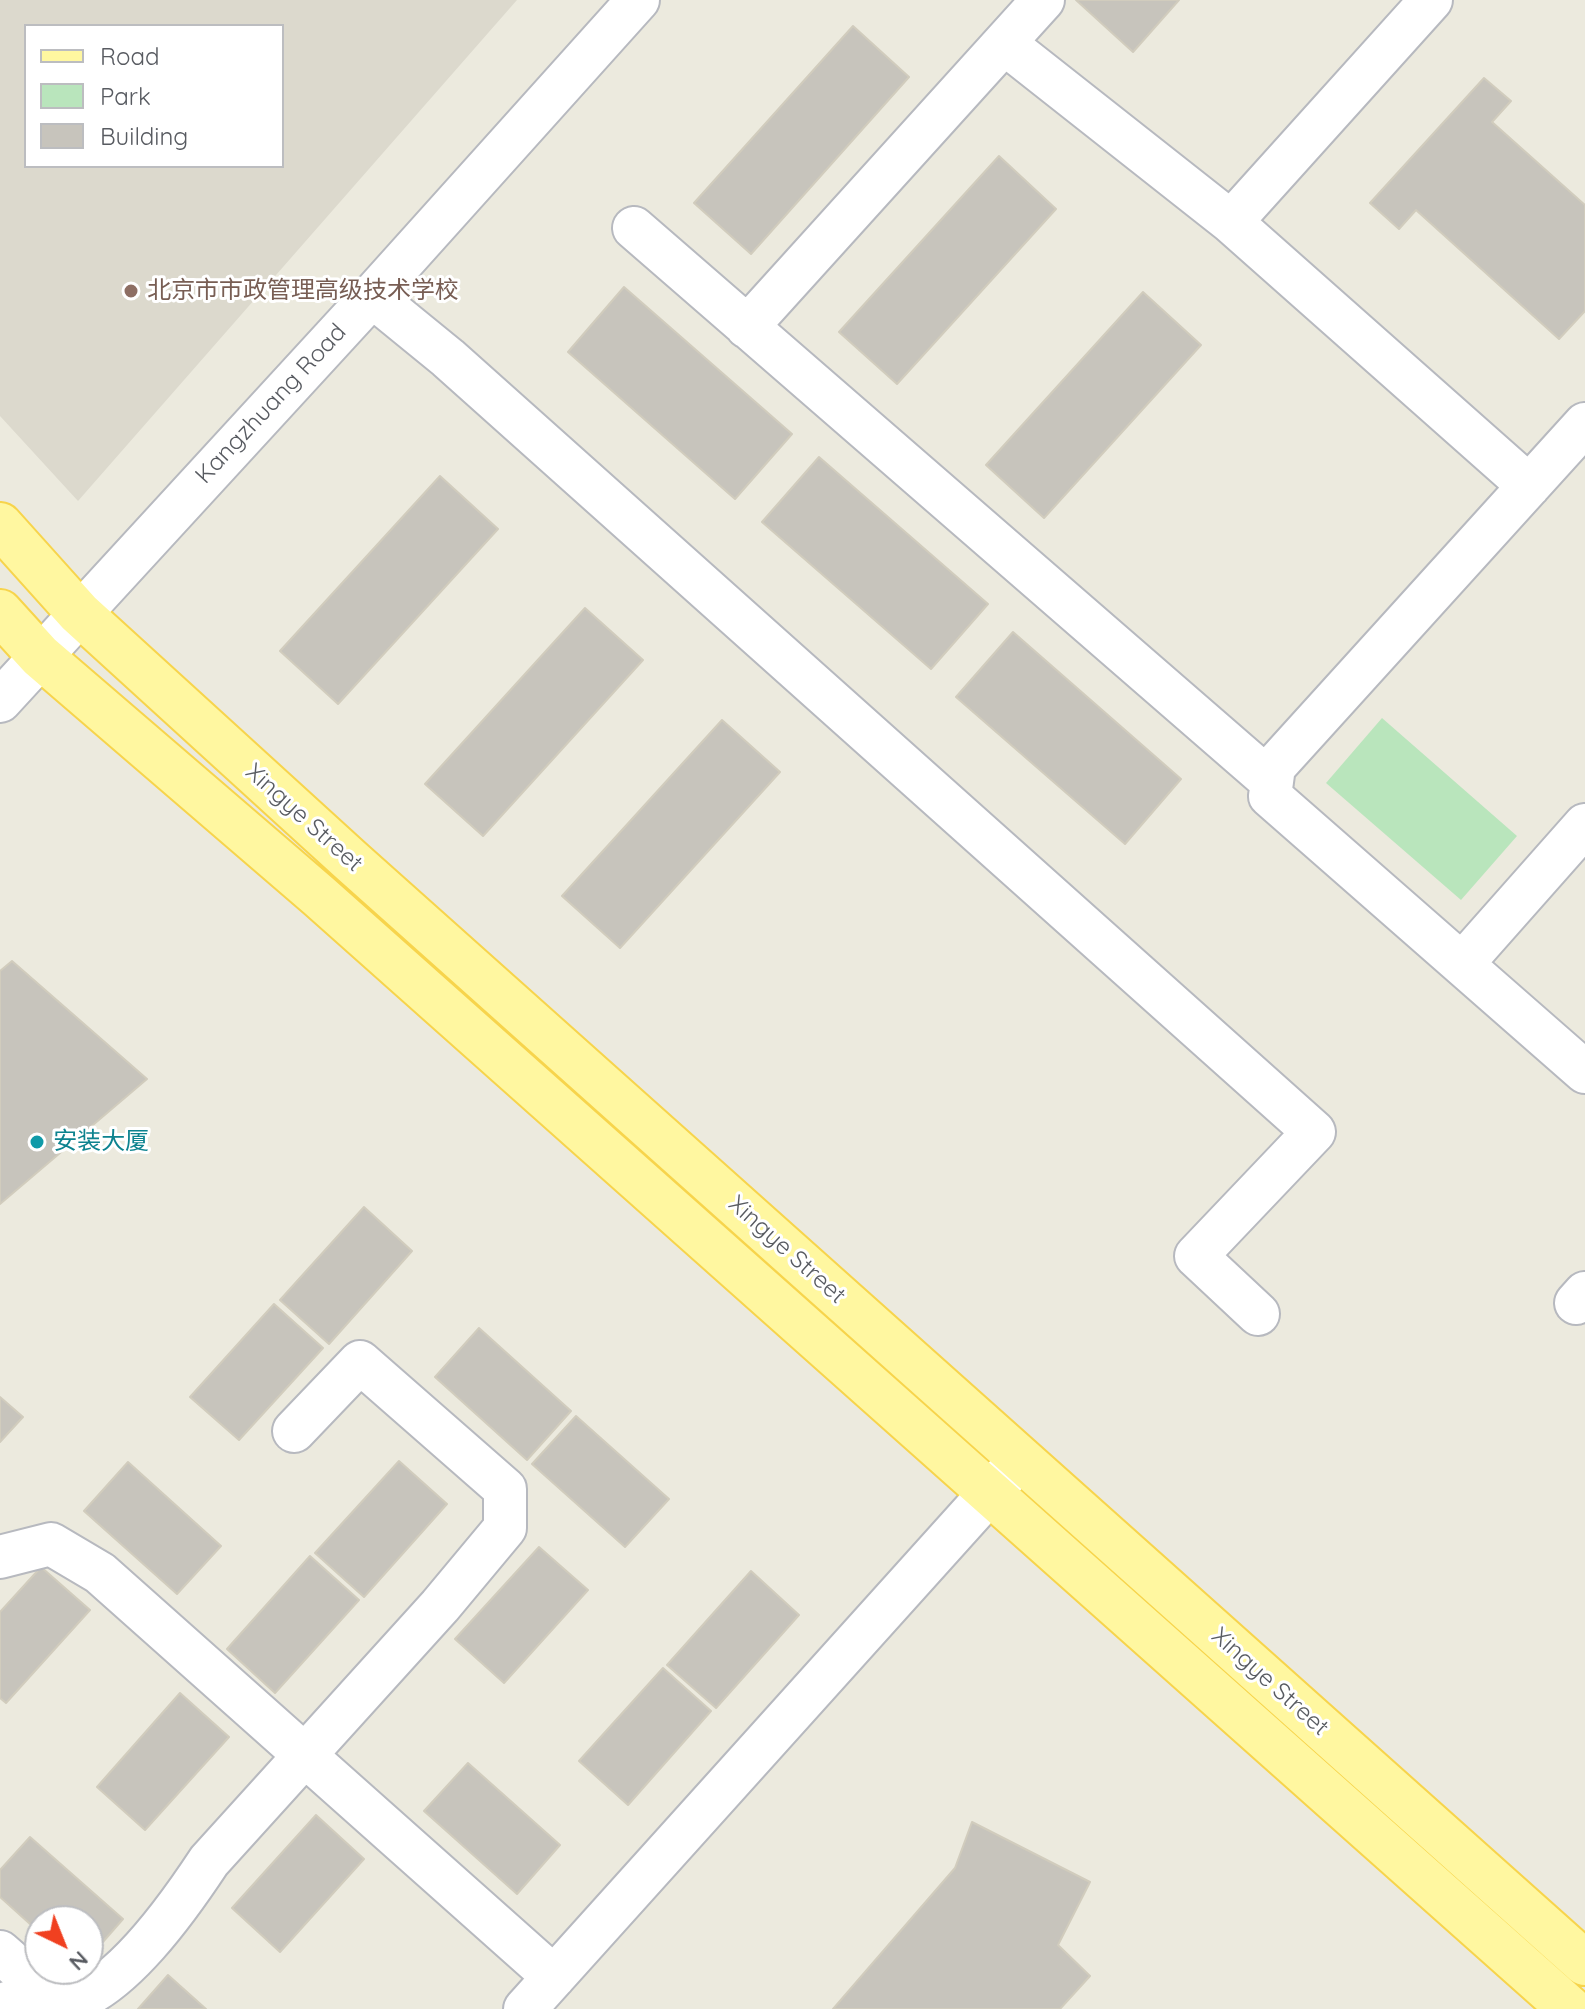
<!DOCTYPE html>
<meta charset="utf-8">
<style>
body{margin:0}
#map{position:relative;width:1585px;height:2009px;overflow:hidden;background:#eceade;font-family:Quicksand,sans-serif}
canvas{display:block}
.legend{position:absolute;left:24px;top:24px;width:260px;height:144px;box-sizing:border-box;background:#fff;border:2px solid #bcbdc0;margin:0;padding:10px 14px;list-style:none;font-size:24px;color:#585b61}
.legend li{display:flex;align-items:center;gap:16px;height:40px}
.legend b{width:40px;border:2px solid #bcbdc0}
.north{position:absolute;left:24px;top:1905px;width:80px;height:80px;box-sizing:border-box;background:#fff;border:2px solid #bcbdc0;border-radius:50%;rotate:137deg;font-size:22px;font-weight:700;line-height:32px;text-align:center;color:#585b61}
.north::after{content:'';display:block;margin:auto;width:28px;height:36px;background:#f04020;clip-path:polygon(50% 0,100% 100%,50% 72%,0 100%)}
</style>
<div id="map">
<canvas width="1585" height="2009"></canvas>
<ul class="legend">
<li><b style="height:10px;background:#fff7a0"></b>Road</li>
<li><b style="height:22px;background:#b9e5bc"></b>Park</li>
<li><b style="height:22px;background:#c7c4bc"></b>Building</li>
</ul>
<div class="north">N</div>
</div>
<script>
const g = document.querySelector('canvas').getContext('2d');
g.lineJoin = 'round';
function fillPath(path, color) {
  g.fillStyle = color;
  g.fill(path, 'evenodd');
}
function trace(path, color, width, dash) {
  g.strokeStyle = color;
  g.lineWidth = width;
  g.lineCap = dash ? 'butt' : 'round';
  g.setLineDash(dash || []);
  g.stroke(path);
}
function write(font, color, halo, rows, align = 'center') {
  g.font = font + ' Quicksand,"Noto Sans SC",sans-serif';
  g.lineWidth = 6;
  g.setLineDash([]);
  g.textBaseline = 'middle';
  g.strokeStyle = halo;
  g.fillStyle = color;
  for (const [text, x, y, turn = 0] of rows) {
    g.save();
    g.translate(x, y);
    g.rotate((+turn || 0) * Math.PI / 180);
    g.textAlign = isNaN(turn) ? turn : align;
    if (halo) g.strokeText(text, 0, 0);
    g.fillText(text, 0, 0);
    g.restore();
  }
}
const education = new Path2D(`
 M0,0H517L78,501L0,416ZM26,26H282V166H26Z`);
const green = new Path2D(`
 M1382,718L1517,836L1461,900L1326,783Z`);
const building = new Path2D(`
 M1076,0H1179L1133,52Z
 M853,26L909,77L751,254L694,203Z
 M1484,78L1511,101L1492,122L1585,205V311L1559,339L1416,210L1399,229L1370,203Z
 M999,156L1056,209L897,384L839,332Z
 M624,287L792,434L735,499L568,352Z
 M1143,292L1201,345L1044,518L986,465Z
 M819,457L988,604L931,669L762,522Z
 M440,476L498,529L338,704L280,651Z
 M585,608L643,660L483,836L425,784Z
 M1013,632L1181,779L1125,844L956,697Z
 M722,720L780,772L620,948L562,896Z
 M12,961L147,1079L0,1204V971Z
 M364,1207L412,1251L329,1344L280,1300Z
 M274,1304L323,1348L239,1440L190,1397Z
 M479,1328L571,1411L527,1460L435,1377Z
 M0,1397L23,1417L0,1442Z
 M576,1416L669,1499L625,1547L532,1464Z
 M399,1461L447,1504L364,1597L315,1553Z
 M128,1462L221,1546L177,1594L84,1511Z
 M539,1547L588,1590L504,1683L455,1639Z
 M310,1556L359,1600L275,1693L227,1649Z
 M41,1567L90,1610L6,1703L0,1698V1612Z
 M751,1571L799,1615L716,1708L667,1665Z
 M663,1668L711,1711L628,1805L579,1761Z
 M180,1693L229,1737L145,1830L97,1787Z
 M468,1763L560,1845L517,1894L424,1811Z
 M316,1815L364,1859L280,1952L232,1908Z
 M972,1822L1090,1882L1058,1945L1090,1976L1060,2009H833L955,1868Z
 M30,1837L123,1919L88,1959V1921H40V1933L0,1897V1870Z
 M168,1975L206,2009H138Z`);
const minor = new Path2D(`
 M1431,0L1231,222L1529,486
 M1004,43L1231,222
 M634,228L1272,782
 M372,296L448,358L1314,1132L1196,1256L1258,1314
 M747,327L1043,0
 M1585,424L1274,767L1270,796L1585,1072
 M0,701L372,296L638,0
 M1462,964L1585,825
 M1576,1303L1585,1293
 M0,1557L51,1544L100,1573L554,1977
 M0,1952L24,1973L76,1994
 M5,2009L10,2002C27,2002 50,2007 66,2003C120,1991 180,1905 209,1861L440,1606L505,1528V1489L360,1362L294,1431
 M525,2009L1014,1466`);
const major = new Path2D(`
 M0,525L79,613L350,860L1585,1963
 M0,612L40,656L319,896L1570,2009`);
const markers = [
 [131,291,8,"#8d6e63"],
 [37,1142,8,"#0f9aa8"]
];
const educationNames = [
 ["北京市市政管理高级技术学校",147,291]
];
const streetNames = [
 ["Kangzhuang Road",271,404,-47],
 ["Xingye Street",304,818,42],
 ["Xingye Street",787,1250,42],
 ["Xingye Street",1270,1682,42]
];
const cultureNames = [
 ["安装大厦",53,1142]
];
fillPath(education, '#dcd9cd');
fillPath(green, '#b9e5bc');
fillPath(building, '#c7c4bc');
trace(building, '#d1ccbd', 2);
trace(minor, '#b7b9bf', 46);
trace(major, '#f7d44c', 48);
trace(minor, '#fff', 42);
trace(major, '#fff7a0', 44);
for (const [x, y, r, color] of markers) {
  const dot = new Path2D();
  dot.arc(x, y, r, 0, 2 * Math.PI);
  g.fillStyle = color;
  g.fill(dot);
  trace(dot, '#fff', 3);
}
write('24px', '#785e54', '#fff', educationNames, 'left');
write('24px', '#585b61', '#fff', streetNames);
write('24px', '#0d838f', '#fff', cultureNames, 'left');
</script>
